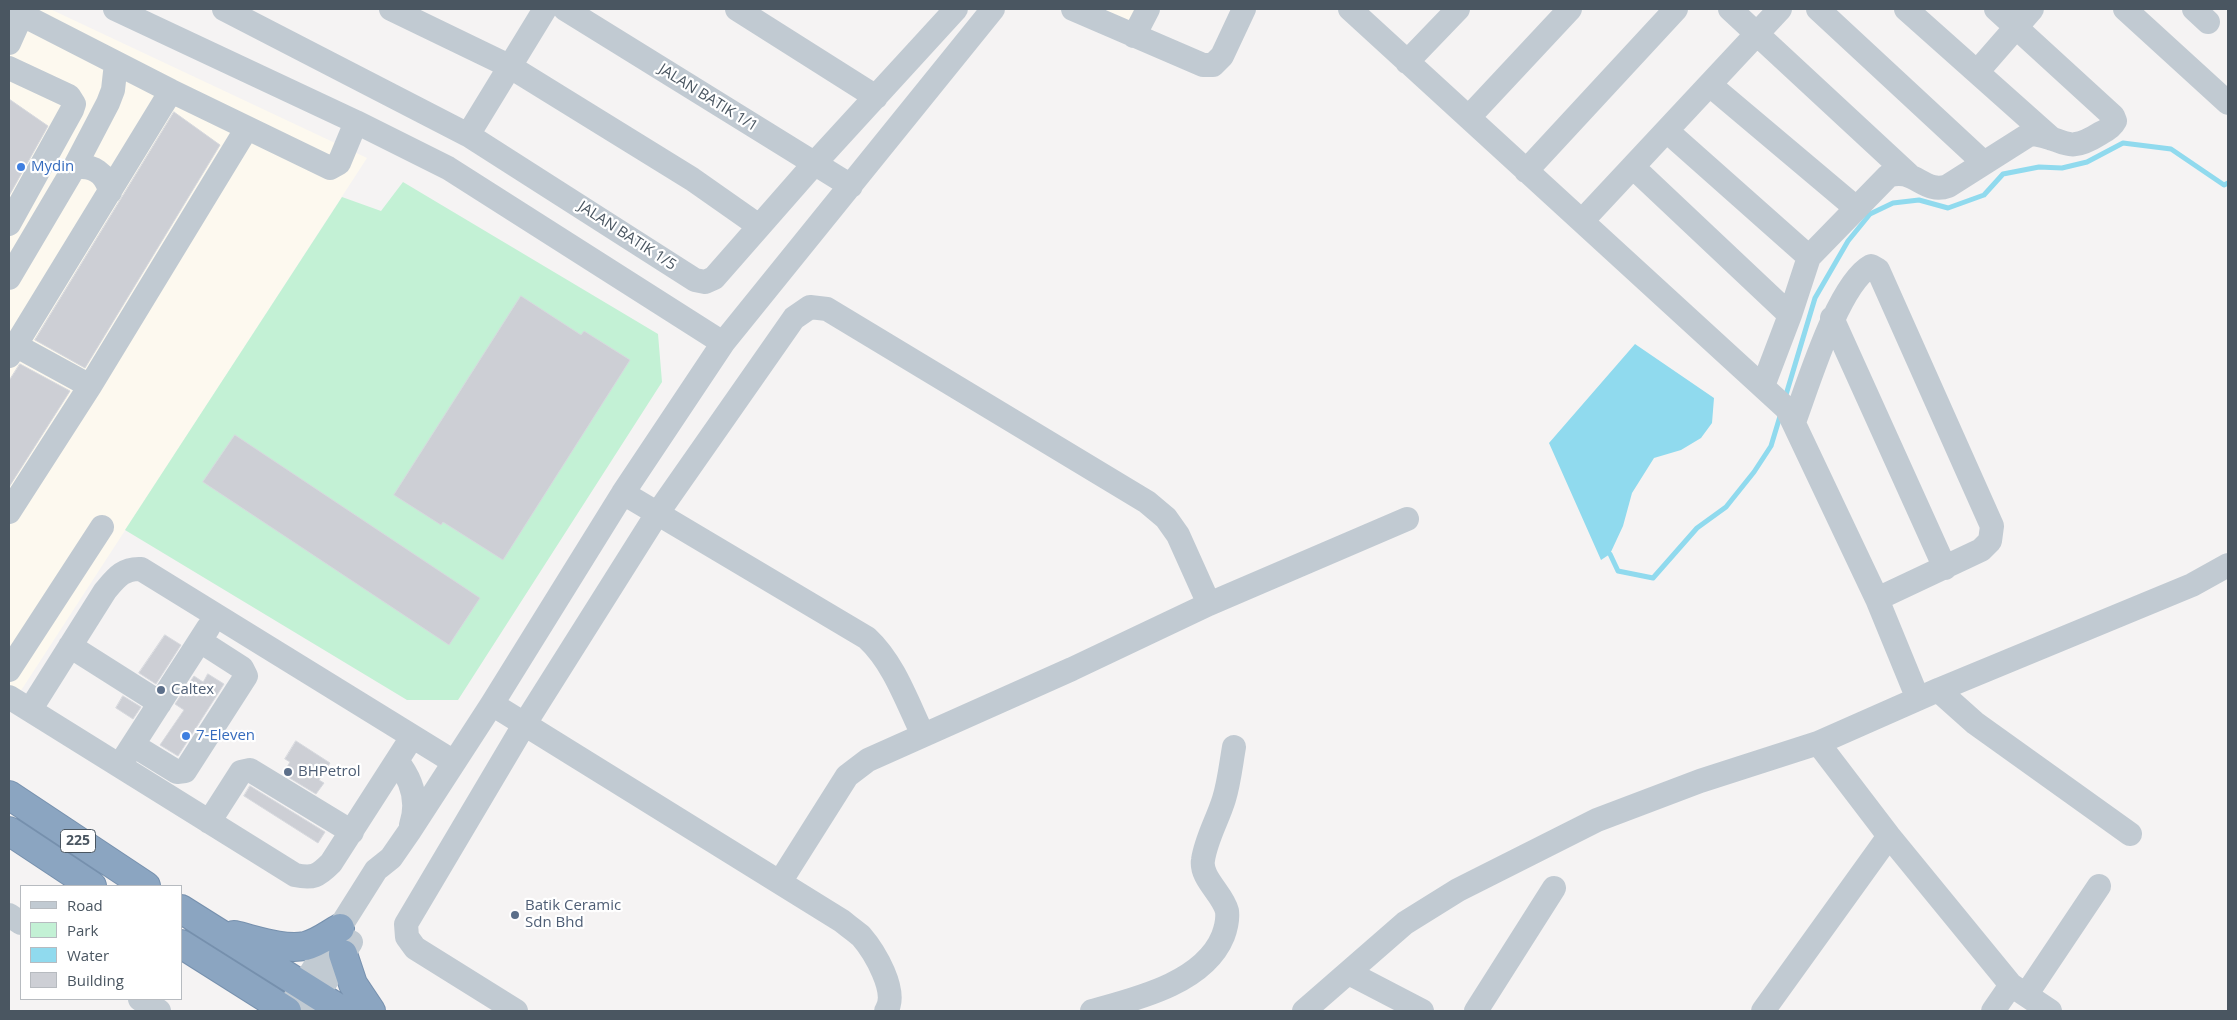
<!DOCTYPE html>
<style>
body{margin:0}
#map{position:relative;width:2237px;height:1020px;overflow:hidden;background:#f5f3f3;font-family:"Open Sans",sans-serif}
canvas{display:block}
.frame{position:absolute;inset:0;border:10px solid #4a5661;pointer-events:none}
.legend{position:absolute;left:20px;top:885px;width:162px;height:115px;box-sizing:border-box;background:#fff;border:1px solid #b7bbc0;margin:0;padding:6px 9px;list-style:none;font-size:15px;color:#4a5661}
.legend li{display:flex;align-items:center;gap:10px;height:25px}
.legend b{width:25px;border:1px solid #b7bbc0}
</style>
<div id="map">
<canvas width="2237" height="1020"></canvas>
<div class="frame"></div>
<ul class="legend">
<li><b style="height:6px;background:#c1cad2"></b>Road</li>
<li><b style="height:14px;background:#c3f1d5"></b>Park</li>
<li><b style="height:14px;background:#90daee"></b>Water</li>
<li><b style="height:14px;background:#cdcfd5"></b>Building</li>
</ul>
</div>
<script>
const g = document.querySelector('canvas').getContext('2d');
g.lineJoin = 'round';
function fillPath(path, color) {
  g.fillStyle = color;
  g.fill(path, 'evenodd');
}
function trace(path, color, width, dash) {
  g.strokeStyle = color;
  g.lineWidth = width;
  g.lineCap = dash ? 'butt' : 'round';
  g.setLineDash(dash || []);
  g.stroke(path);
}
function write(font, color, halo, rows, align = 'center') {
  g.font = font + ' "Open Sans",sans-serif';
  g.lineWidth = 4.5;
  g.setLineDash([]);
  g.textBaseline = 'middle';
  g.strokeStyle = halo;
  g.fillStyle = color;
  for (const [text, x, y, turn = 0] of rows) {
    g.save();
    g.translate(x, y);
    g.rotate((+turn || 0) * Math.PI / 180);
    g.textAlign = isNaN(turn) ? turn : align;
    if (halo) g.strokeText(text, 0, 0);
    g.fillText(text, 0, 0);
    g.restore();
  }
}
const commercial = new Path2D(`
 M9,9H50L367,158L9,709Z
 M1103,9H1142L1134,24Z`);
const green = new Path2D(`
 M403,182L658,334L662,382L458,700H407L125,530L342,197L381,211Z`);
const water = new Path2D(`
 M1635,344L1714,398L1712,423L1701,438L1681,450L1654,458L1632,493L1623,526L1610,554L1601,560L1549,443Z`);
const stream = new Path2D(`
 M1785,398L1815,298L1848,241L1870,214L1893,203L1919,200L1948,208L1984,195L2003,174L2039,167L2062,168L2087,162L2123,143L2171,149L2224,185L2228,183
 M1610,554L1618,571L1653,578L1697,528L1726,507L1754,472L1771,446L1781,413`);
const building = new Path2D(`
 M9,99L48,126L9,196Z
 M174,112L220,145L85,368L35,340Z
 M521,296L581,335L584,331L630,360L503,560L443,522L441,525L394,495Z
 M20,364L70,391L9,487V381Z
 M235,435L480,598L449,645L203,482Z
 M165,635L181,645L156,684L139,673Z
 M208,674L224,684L178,756L160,745L184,710L175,704L194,676L203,682Z
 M123,696L141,707L133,719L116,708Z
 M296,741L330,763L319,780L324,783L316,794L283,774L290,762L285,759Z
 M250,786L325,832L318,843L244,796Z`);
const minor = new Path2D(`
 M11,9L171,91L330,168L339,163L356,122
 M115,9L356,122L448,168L723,343
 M224,9L468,135L695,280L705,282L714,278L814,164L956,9
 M391,9L509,66L692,179L759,226
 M565,9L851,186
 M737,9L876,97
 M1073,9L1203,65H1213L1222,56L1244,9
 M1350,9L1787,409L1877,599L1918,699
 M1730,9L1908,174
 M1818,9L1984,163
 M1906,9L2052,139
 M2125,9L2228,103
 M2194,9L2208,22
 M1134,36L1148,9
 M9,43L22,14
 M1407,62L1458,9
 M9,68L69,96L74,104L72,110L9,224
 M1977,72L2032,9
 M1710,85L1856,208
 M1469,117L1570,9
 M1667,131L1809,257
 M468,135L545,9
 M1633,167L1790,315
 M74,168C93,164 106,173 110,192
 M1526,171L1676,9
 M1582,221L1780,9
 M9,278L74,168L108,103L113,90L116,63
 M1832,318L1945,568
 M15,345L90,386
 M9,356L171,91
 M1763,386L1790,315L1809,257L1888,176C1914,166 1924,195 1948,186L2030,134C2065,136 2063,157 2101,133C2107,130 2112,127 2115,121L2113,116L1996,9
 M1794,422C1808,385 1838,284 1871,266L1878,270L1992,526L1990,541L1981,550L1877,599
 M623,493L867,638C894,663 907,702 923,735
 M9,512L90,386L247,128
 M70,646L160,703
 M9,670L102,527
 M1938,690L1975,723L2130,834
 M9,697L295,875C313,879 318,876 331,863L412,737
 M492,704L842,921C848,926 855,931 861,936C874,951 899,992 886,1011
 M30,710L105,591C116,578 123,568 141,569L454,762
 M1818,743L1889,836L2011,985L2050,1011
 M133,745L177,772L185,771L246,676L242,668L200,641
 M125,757L208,628
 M397,761C412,780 419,801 411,825
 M209,822L241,772L250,770L352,832
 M780,882L847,776L868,760L1072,669L1209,604L1407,519
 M9,915L21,923
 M1349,973L1422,1011
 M2026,995L2099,886
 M140,999L159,1011
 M287,1011L376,870L391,858L409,832L492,704L623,493L723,343L993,9
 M307,1011L351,942
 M516,1011L415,948L407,937L406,924L524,725L657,514L794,318L810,307L827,309L1147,502L1166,518L1178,535L1209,604
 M1092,1011C1136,999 1204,983 1223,936C1226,928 1228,919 1227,911C1223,894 1200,878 1203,860C1206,839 1218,819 1224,799C1229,783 1231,764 1234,747
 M1304,1011L1405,923L1458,890L1597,820L1700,781L1818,743L1938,690L2192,585L2228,565
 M1476,1011L1554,888
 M1763,1011L1889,836
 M1993,1011L2011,985`);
const highway = new Path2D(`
 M9,795L146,886
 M9,831L92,886
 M181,909L343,1011
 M234,935C256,940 283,950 305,946C318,943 329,934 340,928
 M181,944L287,1011
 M343,954L353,984L371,1011`);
const markers = [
 [21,167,5,"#3f7fe0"],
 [161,690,5,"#5c6f8a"],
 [186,736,5,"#3f7fe0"],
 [288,772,5,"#5c6f8a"],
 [515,915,5,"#5c6f8a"]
];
const shields = [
 [78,841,35]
];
const shieldNames = [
 ["225",78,841]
];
const streetNames = [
 ["JALAN BATIK 1/1",708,98,32],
 ["JALAN BATIK 1/5",627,236,33]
];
const shopNames = [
 ["Mydin",31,167],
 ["7-Eleven",196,736]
];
const serviceNames = [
 ["Caltex",171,690],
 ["BHPetrol",298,772],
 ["Batik Ceramic",525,906],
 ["Sdn Bhd",525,923]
];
fillPath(commercial, '#fdf9ef');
fillPath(green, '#c3f1d5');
fillPath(water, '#90daee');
trace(stream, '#90daee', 5);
fillPath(building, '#cdcfd5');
trace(building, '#d7d9de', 1);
trace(highway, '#7690ad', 30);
trace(minor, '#c1cad2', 24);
trace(highway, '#8ba5c1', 28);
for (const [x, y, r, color] of markers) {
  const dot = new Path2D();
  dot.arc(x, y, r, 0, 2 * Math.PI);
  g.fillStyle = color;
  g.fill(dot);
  trace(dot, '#fff', 2);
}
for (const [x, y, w] of shields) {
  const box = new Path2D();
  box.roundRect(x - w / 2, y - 11.5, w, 23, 4);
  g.fillStyle = '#fff';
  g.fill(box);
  trace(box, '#4a5661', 1);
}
write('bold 14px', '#4a5661', null, shieldNames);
write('15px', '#4a5661', '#fff', streetNames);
write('15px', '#366cbe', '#fff', shopNames, 'left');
write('15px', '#4e5e75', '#fff', serviceNames, 'left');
</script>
